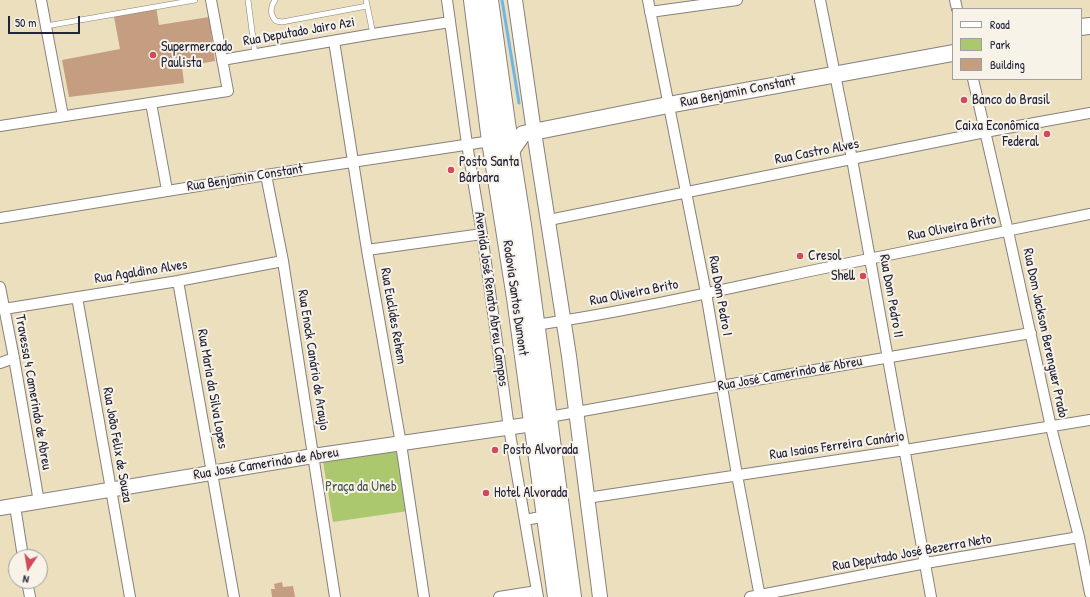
<!DOCTYPE html>
<meta charset="utf-8">
<style>
body{margin:0}
#map{position:relative;width:1090px;height:597px;overflow:hidden;background:#ecdfbe;font-family:"Patrick Hand",sans-serif}
canvas{display:block}
.legend{position:absolute;left:952px;top:8px;width:130px;height:72px;box-sizing:border-box;background:#f7f3e8;border:1px solid #a29fa3;margin:0;padding:5px 7px;list-style:none;font-size:12px;color:#22223b}
.legend li{display:flex;align-items:center;gap:8px;height:20px}
.legend b{width:20px;border:1px solid #a29fa3}
.north{position:absolute;left:8px;top:549px;width:40px;height:40px;box-sizing:border-box;background:#f7f3e8;border:1px solid #a29fa3;border-radius:50%;rotate:192deg;font-size:11px;font-weight:700;line-height:16px;text-align:center;color:#22223b}
.north::after{content:'';display:block;margin:auto;width:14px;height:18px;background:#d1495b;clip-path:polygon(50% 0,100% 100%,50% 72%,0 100%)}
.scale{position:absolute;left:8px;top:16px;width:72px;height:18px;box-sizing:border-box;border:2px solid #22223b;border-top:0;padding-left:5px;font-size:12px;line-height:14px;white-space:nowrap;color:#22223b;-webkit-text-stroke:3px #f7f3e8;paint-order:stroke}
</style>
<div id="map">
<canvas width="1090" height="597"></canvas>
<ul class="legend">
<li><b style="height:5px;background:#fff"></b>Road</li>
<li><b style="height:11px;background:#abc86f"></b>Park</li>
<li><b style="height:11px;background:#c59d80"></b>Building</li>
</ul>
<div class="north">N</div>
<div class="scale">50 m</div>
</div>
<script>
const g = document.querySelector('canvas').getContext('2d');
g.lineJoin = 'round';
function fillPath(path, color) {
  g.fillStyle = color;
  g.fill(path, 'evenodd');
}
function trace(path, color, width, dash) {
  g.strokeStyle = color;
  g.lineWidth = width;
  g.lineCap = dash ? 'butt' : 'round';
  g.setLineDash(dash || []);
  g.stroke(path);
}
function write(font, color, halo, rows, align = 'center') {
  g.font = font + ' "Patrick Hand",sans-serif';
  g.lineWidth = 4;
  g.setLineDash([]);
  g.textBaseline = 'middle';
  g.strokeStyle = halo;
  g.fillStyle = color;
  for (const [text, x, y, turn = 0] of rows) {
    g.save();
    g.translate(x, y);
    g.rotate((+turn || 0) * Math.PI / 180);
    g.textAlign = isNaN(turn) ? turn : align;
    if (halo) g.strokeText(text, 0, 0);
    g.fillText(text, 0, 0);
    g.restore();
  }
}
const green = new Path2D(`
 M398,450L408,511L333,522L323,462Z`);
const stream = new Path2D(`
 M502,0L519,103`);
const building = new Path2D(`
 M156,7L159,25L209,17L215,61L182,67L184,83L69,97L62,60L120,49L114,17Z
 M282,582L283,587L293,586L295,597H272L271,589H275L274,584Z`);
const lane = new Path2D(`
 M248,0L255,54
 M275,0C270,7 270,15 276,21L282,22L367,6
 M366,0L373,34
 M46,26L195,0`);
const street = new Path2D(`
 M41,0L63,116
 M447,0L467,144L482,234L509,428L538,597
 M648,0L706,293L737,475L760,597
 M820,0L852,159L931,597
 M955,0L957,9
 M650,12L737,0
 M334,41L367,250L401,444L424,597
 M222,60L373,34L450,22
 M973,79L1008,231L1051,427L1079,537L1090,593
 M151,103L167,190
 M0,126L228,91L211,0
 M266,175L283,261L335,597
 M0,218L266,175L491,141
 M549,220L985,132L1090,113
 M367,250L482,234
 M178,281L234,597
 M0,287L14,358L39,502
 M77,297L130,597
 M4,309L178,281L283,261
 M536,325C630,311 722,290 815,270C906,251 998,233 1090,214
 M0,363L14,358
 M549,417L721,386L1031,333
 M587,498L905,450L1090,420
 M15,506L23,557
 M525,520L546,516
 M27,581L30,597
 M499,597L537,591
 M750,597L926,563L1079,537`);
const secondary = new Path2D(`
 M515,0L534,132L569,356L600,597
 M0,508L313,456L533,424`);
const primary = new Path2D(`
 M1081,27L1090,26
 M501,153L511,151L523,134L668,105L953,53`);
const highway = new Path2D(`
 M473,0L491,141L516,298L557,597
 M489,0L506,123L522,225L572,597`);
const markers = [
 [153,55,4,"#d1495b"],
 [964,100,4,"#d1495b"],
 [1047,134,4,"#d1495b"],
 [451,170,4,"#d1495b"],
 [800,256,4,"#d1495b"],
 [863,276,4,"#d1495b"],
 [495,450,4,"#d1495b"],
 [486,493,4,"#d1495b"]
];
const streetNames = [
 ["Rua Deputado Jairo Azi",299,32,-10],
 ["Rua Benjamin Constant",738,92,-11],
 ["Rua Castro Alves",817,152,-11],
 ["Rua Benjamin Constant",245,178,-9],
 ["Rua Oliveira Brito",952,228,-11],
 ["Rua Agaldino Alves",141,272,-9],
 ["Rua Oliveira Brito",634,293,-11],
 ["Rua Dom Pedro I",720,296,80],
 ["Rua Dom Pedro II",891,296,80],
 ["Rodovia Santos Dumont",515,298,82],
 ["Avenida José Renato Abreu Campos",491,299,82],
 ["Rua Euclides Rehem",393,316,80],
 ["Rua Dom Jackson Berenguer Prado",1045,333,78],
 ["Rua Enock Canário de Araujo",313,360,81],
 ["Rua José Camerindo de Abreu",790,374,-10],
 ["Rua Maria da Silva Lopes",212,389,80],
 ["Travessa 4 Camerindo de Abreu",33,392,80],
 ["Rua João Felix de Souza",117,445,80],
 ["Rua Isaias Ferreira Canário",837,446,-8],
 ["Rua José Camerindo de Abreu",266,464,-9],
 ["Rua Deputado José Bezerra Neto",912,553,-10]
];
const poiNames = [
 ["Supermercado",161,47],
 ["Paulista",161,63],
 ["Banco do Brasil",972,100],
 ["Caixa Econômica",1039,126,"right"],
 ["Federal",1039,142,"right"],
 ["Posto Santa",459,162],
 ["Bárbara",459,178],
 ["Cresol",808,256],
 ["Shell",855,276,"right"],
 ["Posto Alvorada",503,450],
 ["Hotel Alvorada",494,493]
];
const parkNames = [
 ["Praça da Uneb",361,487]
];
fillPath(green, '#abc86f');
trace(stream, '#6eb6e6', 3);
fillPath(building, '#c59d80');
trace(lane, '#87807c', 6);
trace(street, '#87807c', 12);
trace(secondary, '#87807c', 16);
trace(primary, '#87807c', 18);
trace(highway, '#87807c', 20);
trace(lane, '#fff', 5);
trace(street, '#fff', 10);
trace(secondary, '#fff', 14);
trace(primary, '#fff', 16);
trace(highway, '#fff', 18);
for (const [x, y, r, color] of markers) {
  const dot = new Path2D();
  dot.arc(x, y, r, 0, 2 * Math.PI);
  g.fillStyle = color;
  g.fill(dot);
  trace(dot, '#f7f3e8', 1.5);
}
write('14px', '#22223b', '#f7f3e8', streetNames);
write('14px', '#22223b', '#f7f3e8', poiNames, 'left');
write('14px', '#4b544b', '#f7f3e8', parkNames);
</script>
